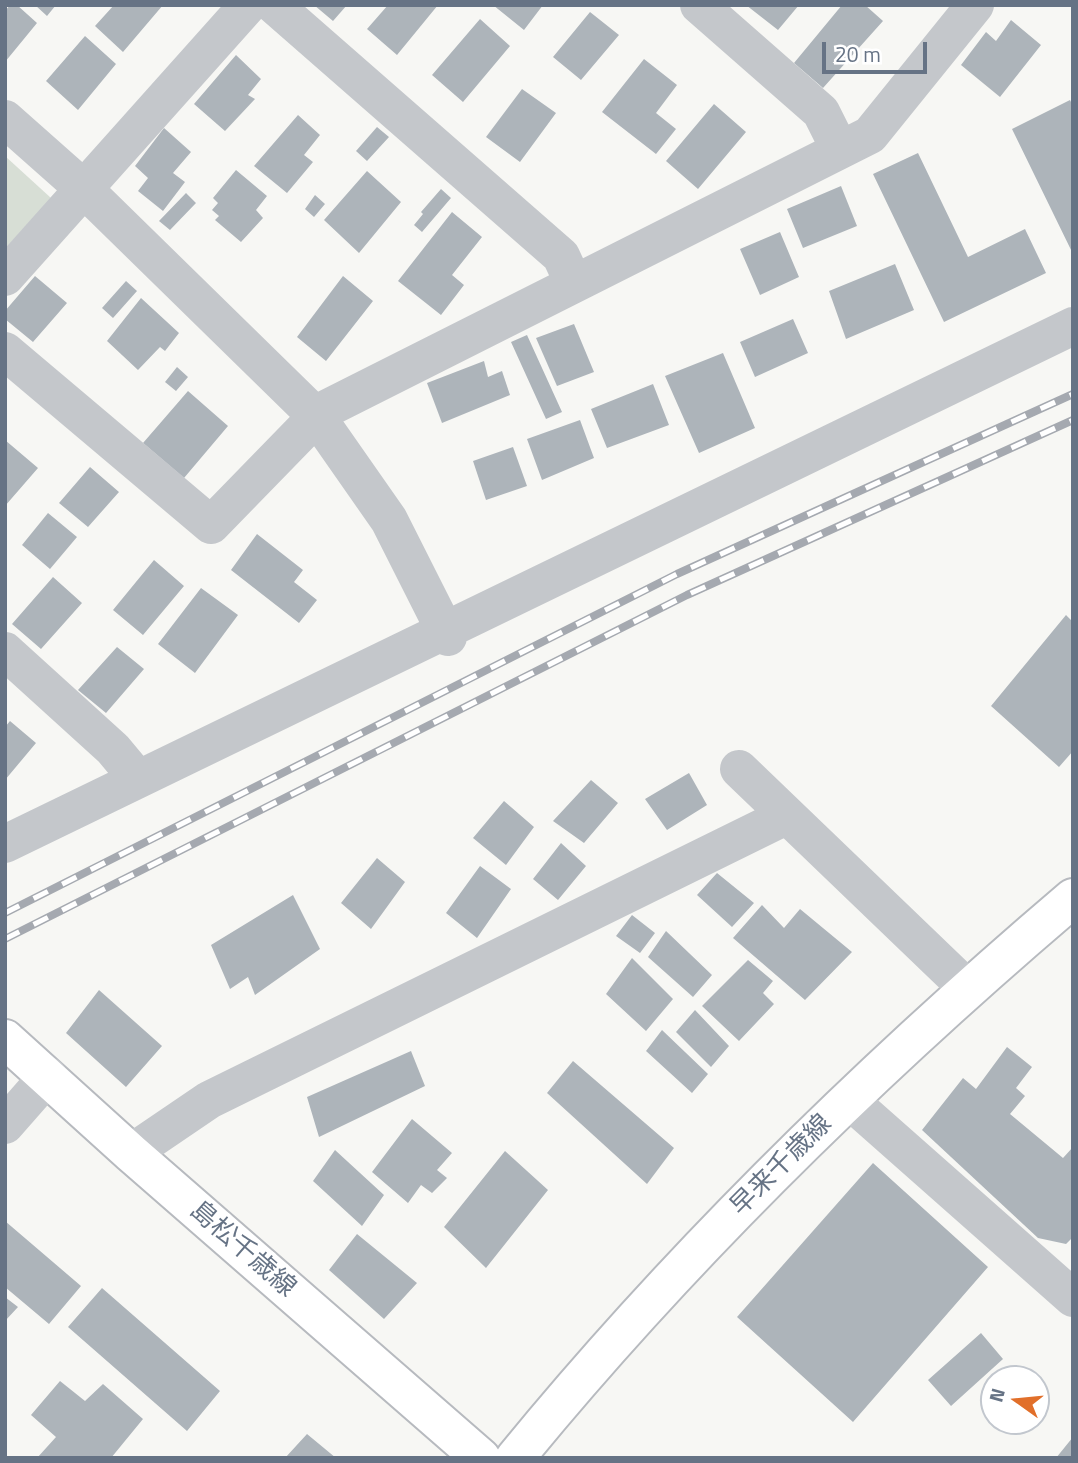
<!DOCTYPE html>
<meta charset="utf-8">
<style>
body{margin:0}
#map{position:relative;width:1078px;height:1463px;overflow:hidden;background:#f7f7f4;font-family:"Titillium Web",sans-serif}
canvas{display:block}
.frame{position:absolute;inset:0;border:7px solid #667385;pointer-events:none}
.north{position:absolute;left:980px;top:1365px;width:70px;height:70px;box-sizing:border-box;background:#fff;border:2px solid #c2c7ce;border-radius:50%;rotate:285deg;font-size:19px;font-weight:700;line-height:28px;text-align:center;color:#667385}
.north::after{content:'';display:block;margin:auto;width:24px;height:32px;background:#e16f2a;clip-path:polygon(50% 0,100% 100%,50% 72%,0 100%)}
.scale{position:absolute;left:822px;top:42px;width:105px;height:32px;box-sizing:border-box;border:4px solid #667385;border-top:0;padding-left:9px;font-size:21px;line-height:24px;white-space:nowrap;color:#667385;-webkit-text-stroke:5px #fff;paint-order:stroke}
</style>
<div id="map">
<canvas width="1078" height="1463"></canvas>
<div class="frame"></div>
<div class="north">N</div>
<div class="scale">20 m</div>
</div>
<script>
const g = document.querySelector('canvas').getContext('2d');
g.lineJoin = 'round';
function fillPath(path, color) {
  g.fillStyle = color;
  g.fill(path, 'evenodd');
}
function trace(path, color, width, dash) {
  g.strokeStyle = color;
  g.lineWidth = width;
  g.lineCap = dash ? 'butt' : 'round';
  g.setLineDash(dash || []);
  g.stroke(path);
}
function write(font, color, halo, rows, align = 'center') {
  g.font = font + ' "Titillium Web","Noto Sans JP",sans-serif';
  g.lineWidth = 7;
  g.setLineDash([]);
  g.textBaseline = 'middle';
  g.strokeStyle = halo;
  g.fillStyle = color;
  for (const [text, x, y, turn = 0] of rows) {
    g.save();
    g.translate(x, y);
    g.rotate((+turn || 0) * Math.PI / 180);
    g.textAlign = isNaN(turn) ? turn : align;
    if (halo) g.strokeText(text, 0, 0);
    g.fillText(text, 0, 0);
    g.restore();
  }
}
const green = new Path2D(`
 M5,156L51,198L5,249Z`);
const building = new Path2D(`
 M10,5H17L37,23L5,62V11Z
 M35,5H56L47,16Z
 M114,5H163L123,52L95,26Z
 M314,5H347L333,21Z
 M388,5H438L397,55L367,29Z
 M493,5H543L524,30Z
 M746,5H799L778,30Z
 M842,5H865L883,21L823,88L794,63Z
 M590,12L619,35L581,80L553,57Z
 M480,19L510,46L463,102L432,75Z
 M1011,20L1041,45L1000,97L961,65L986,32L996,41Z
 M85,36L116,64L78,110L46,81Z
 M236,55L261,79L248,95L255,99L225,131L194,104Z
 M644,59L677,85L656,113L676,129L656,154L602,112Z
 M522,89L556,113L520,162L486,137Z
 M1070,100L1073,106V254L1012,129Z
 M714,104L746,132L698,189L666,161Z
 M298,115L320,135L304,155L313,162L287,193L254,166Z
 M377,127L389,137L367,161L356,151Z
 M164,128L191,152L173,173L185,182L163,211L138,191L148,178L135,166Z
 M918,153L968,257L1025,229L1046,273L944,322L873,174Z
 M236,170L267,196L256,210L263,218L241,242L215,220L219,216L212,210L218,203L213,198Z
 M367,171L401,202L359,253L324,220Z
 M841,186L857,226L803,248L787,209Z
 M441,189L451,198L422,232L414,225L423,214L421,212Z
 M186,193L196,203L170,230L159,221Z
 M315,195L325,204L314,217L305,209Z
 M452,212L482,237L452,275L464,285L441,315L398,281Z
 M780,232L799,277L760,295L740,249Z
 M895,264L914,310L846,339L829,291Z
 M35,276L67,303L33,342L5,319V311Z
 M343,276L373,301L326,361L297,337Z
 M126,281L137,291L113,318L102,308Z
 M141,298L179,333L165,351L160,347L138,370L107,341Z
 M793,319L808,353L755,377L740,342Z
 M574,324L594,372L557,386L536,338Z
 M527,335L562,412L546,419L511,342Z
 M723,353L755,428L699,453L665,376Z
 M484,361L488,377L502,371L510,395L442,423L427,383Z
 M177,367L188,377L176,391L165,382Z
 M653,384L669,425L607,448L591,409Z
 M188,391L228,426L184,478L143,443Z
 M580,420L594,458L542,480L527,439Z
 M5,440L38,468L5,506Z
 M513,447L527,486L486,500L473,461Z
 M90,467L119,492L88,527L59,503Z
 M48,513L77,537L50,569L22,545Z
 M257,534L303,570L294,582L317,600L299,623L231,570Z
 M154,560L184,586L143,635L113,610Z
 M53,577L82,603L41,649L12,624Z
 M201,588L238,615L195,673L158,644Z
 M1066,615L1073,622V751L1059,767L991,706Z
 M117,647L144,669L106,713L78,690Z
 M10,721L36,743L5,780V727Z
 M689,773L707,805L667,830L645,799Z
 M591,780L618,803L584,843L553,821Z
 M504,801L534,827L506,865L473,838Z
 M561,843L586,866L558,900L533,879Z
 M377,858L405,882L371,929L341,903Z
 M480,866L511,889L477,938L446,913Z
 M717,873L754,903L732,927L697,895Z
 M293,895L320,949L255,995L248,977L230,989L211,945Z
 M762,905L784,928L800,909L852,952L805,1000L733,938Z
 M632,915L655,933L640,953L616,936Z
 M666,931L712,975L693,997L648,957Z
 M632,958L673,999L646,1031L606,994Z
 M748,960L773,981L763,993L774,1004L739,1041L702,1006Z
 M99,990L162,1046L126,1087L66,1033Z
 M695,1010L729,1046L711,1067L676,1032Z
 M662,1030L708,1074L692,1093L646,1051Z
 M1007,1047L1032,1067L1016,1088L1025,1096L1010,1114L1063,1158L1073,1147V1237L1066,1244L1038,1238L922,1130L963,1078L976,1089Z
 M411,1051L425,1086L319,1137L307,1097Z
 M573,1061L674,1148L647,1184L547,1093Z
 M412,1119L452,1153L437,1170L447,1178L432,1193L421,1185L408,1203L372,1172Z
 M335,1150L384,1195L362,1226L313,1181Z
 M505,1151L548,1190L486,1268L444,1227Z
 M873,1163L988,1267L853,1422L737,1317Z
 M5,1221L81,1286L49,1324L5,1287Z
 M357,1234L417,1283L384,1319L329,1270Z
 M102,1288L220,1391L187,1431L68,1327Z
 M5,1297L18,1307L5,1321Z
 M981,1333L1003,1359L951,1406L928,1380Z
 M60,1381L85,1401L103,1384L143,1419L111,1458H37L56,1437L31,1415Z
 M307,1434L336,1458H285Z
 M1073,1437V1458H1056Z`);
const minor = new Path2D(`
 M274,5L561,256L574,284
 M699,5L821,112L840,150
 M5,119L84,189L317,417L389,520L448,637
 M5,277L248,5
 M5,351L211,525L322,411L870,135L975,5
 M5,651L113,749L138,779
 M739,769L967,988
 M5,844L1073,326
 M849,1100L1073,1298
 M5,1125L48,1076
 M131,1153L209,1100L786,816`);
const major = new Path2D(`
 M5,1039L131,1153L481,1458
 M515,1458C682,1254 872,1069 1073,898`);
const rail = new Path2D(`
 M5,913L677,574L1073,394
 M5,939L687,595L1073,420`);
const streetNames = [
 ["早来千歳線",782,1166,-45],
 ["島松千歳線",242,1250,41]
];
fillPath(green, '#d7ded5');
fillPath(building, '#adb4ba');
trace(major, '#b7babf', 42);
trace(minor, '#c4c7cb', 38);
trace(major, '#fff', 38);
trace(rail, '#a5a9b0', 8);
trace(rail, '#fff', 5, [16]);
write('26px', '#667385', '#fff', streetNames);
</script>
